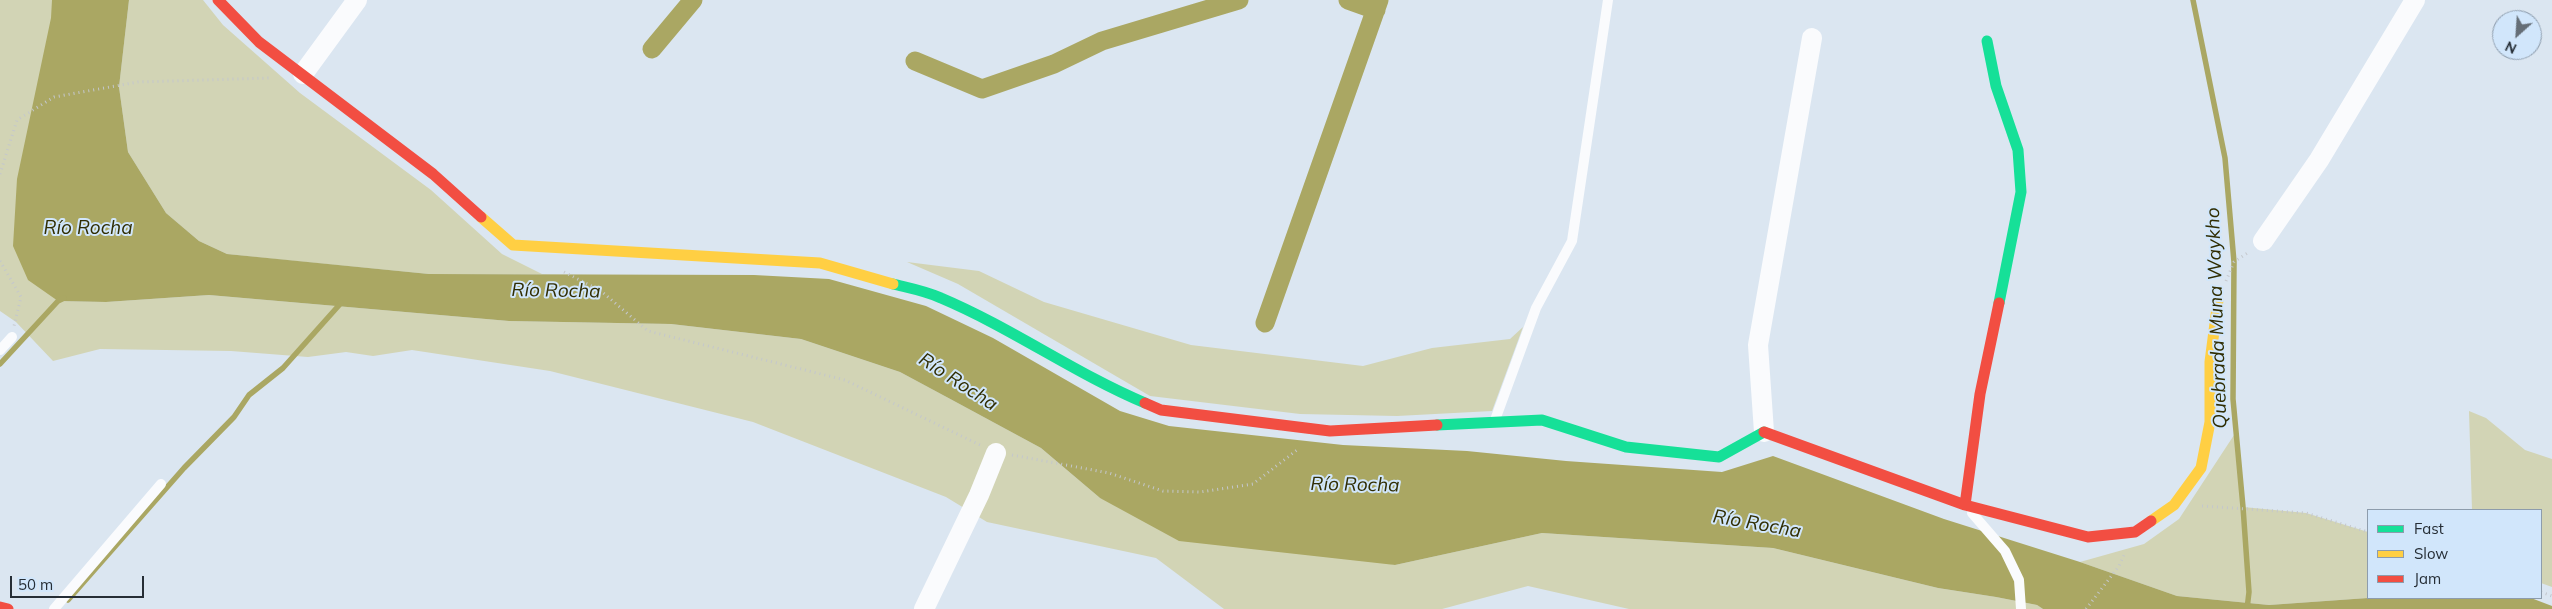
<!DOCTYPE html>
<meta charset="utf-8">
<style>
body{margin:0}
#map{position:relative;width:2552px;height:609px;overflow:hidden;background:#dbe6f1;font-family:Mulish,sans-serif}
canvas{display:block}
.legend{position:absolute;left:2367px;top:509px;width:175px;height:90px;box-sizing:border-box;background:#d1e6fb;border:1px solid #8d9cac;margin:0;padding:6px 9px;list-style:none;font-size:15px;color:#262e36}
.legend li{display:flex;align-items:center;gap:10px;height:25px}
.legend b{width:25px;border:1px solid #8d9cac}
.north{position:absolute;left:2492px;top:10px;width:50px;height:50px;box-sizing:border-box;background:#d1e6fb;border:1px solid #8d9cac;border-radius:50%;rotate:206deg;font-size:14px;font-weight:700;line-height:20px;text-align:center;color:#262e36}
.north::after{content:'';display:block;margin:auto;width:18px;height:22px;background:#656e77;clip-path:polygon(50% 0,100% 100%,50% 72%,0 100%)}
.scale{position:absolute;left:10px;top:576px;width:134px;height:22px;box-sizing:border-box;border:2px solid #262e36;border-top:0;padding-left:6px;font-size:15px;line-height:18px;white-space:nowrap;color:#262e36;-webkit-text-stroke:4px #d1e6fb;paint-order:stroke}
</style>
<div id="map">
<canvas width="2552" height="609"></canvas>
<ul class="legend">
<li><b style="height:6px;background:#16e098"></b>Fast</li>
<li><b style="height:6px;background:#ffcf43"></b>Slow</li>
<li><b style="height:6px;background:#f24e42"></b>Jam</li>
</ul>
<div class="north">N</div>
<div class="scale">50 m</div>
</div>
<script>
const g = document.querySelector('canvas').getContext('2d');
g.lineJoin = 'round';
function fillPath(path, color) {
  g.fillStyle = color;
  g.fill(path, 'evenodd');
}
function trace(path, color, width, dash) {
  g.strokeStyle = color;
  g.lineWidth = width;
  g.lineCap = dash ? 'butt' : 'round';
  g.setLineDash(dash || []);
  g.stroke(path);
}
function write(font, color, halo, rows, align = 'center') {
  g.font = font + ' Mulish,sans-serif';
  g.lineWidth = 4;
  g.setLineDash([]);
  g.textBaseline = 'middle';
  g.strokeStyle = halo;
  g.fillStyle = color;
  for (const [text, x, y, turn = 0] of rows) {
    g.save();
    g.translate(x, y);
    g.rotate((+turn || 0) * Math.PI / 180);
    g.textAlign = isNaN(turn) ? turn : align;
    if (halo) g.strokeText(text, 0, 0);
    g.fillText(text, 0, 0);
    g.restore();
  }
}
const green = new Path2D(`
 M0,0H52L58,301L106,302L209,295L509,321L671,324L801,339L900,372L954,401L1041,448L1100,498L1395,565L1542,533L1773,548L1938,588L1996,597L2037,605L2043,609H1629L1528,586L1442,609H1224L1156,558L987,522L946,497L753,422L550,371L412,350L373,356L346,352L308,357L231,351L100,349L53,361L16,322L0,311Z
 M129,0H203L223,25L300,93L431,190L502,254L542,274H429L275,259L227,254L199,241L166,213L128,152L119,87Z
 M907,262L979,271L1044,302L1191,345L1363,366L1432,348L1510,339L1523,327L1492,411L1397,416L1300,414L1150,396L958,284Z
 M2469,411L2486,418L2525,450L2552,459V587L2541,583V510H2472Z
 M2236,432L2243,507L2306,513L2368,532V598L2269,605L2177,596L2080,562L2144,544L2179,519Z`);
const water = new Path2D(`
 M52,0H129L119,87L128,152L166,213L199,241L227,254L429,274L754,275L829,279L926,306L993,338L1120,411L1169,426L1343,445L1467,451L1566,461L1722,472L1773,456L1944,519L2080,562L2177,596L2269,605L2368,598H2531L2552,606V609H2043L2037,605L1996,597L1938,588L1773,548L1542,533L1395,565L1179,541L1100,498L1041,448L954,401L900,372L801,339L671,324L509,321L209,295L106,302L58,301L28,280L13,246L17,179L51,18Z`);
const stream = new Path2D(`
 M2193,0L2225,158L2234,262L2233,399L2243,507L2249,592L2247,609
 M0,364L58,301L64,298
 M68,600L184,468L234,417L249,395L283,368L341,303`);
const canal = new Path2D(`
 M1348,0L1376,10
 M652,49L693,0
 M915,61L982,89L1054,64L1102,41L1239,0
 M1265,323L1379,0`);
const path = new Path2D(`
 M0,174L17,120L54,97L138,82L269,78
 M0,261L21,297L14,326
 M564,272L601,291L648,331L845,380L980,445
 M2226,281L2234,262L2249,252
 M1012,455L1109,473L1163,491L1200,492L1253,484L1297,450
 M2202,506L2306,513L2368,532
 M2541,592L2552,596
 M2086,609L2119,566L2124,555`);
const lane = new Path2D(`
 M0,350L12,337
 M1495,420L1536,308L1572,241L1608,0
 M1972,513L2005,551L2019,580L2021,609
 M54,609L161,484`);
const street = new Path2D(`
 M303,74L357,0
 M2263,241L2319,160L2415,0
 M1764,432L1758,345L1812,38
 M924,609L979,495L996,453`);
const fast = new Path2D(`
 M1987,41L1996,86L2018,150L2021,192L1999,303
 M893,284C909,288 926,291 941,298C1012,328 1074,373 1145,403
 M1437,425L1542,420L1626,447L1719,457L1764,432`);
const slow = new Path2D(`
 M481,217L513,245L820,263L893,284
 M2151,521L2174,505L2201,468L2210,422V362L2218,300`);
const jam = new Path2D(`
 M218,0L259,42L433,174L481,217
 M1145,403L1161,410L1330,431L1437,425
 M1764,432L1965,505L2088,537L2135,532L2151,521
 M1965,505L1980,394L1999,303
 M0,607L8,609`);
const waterNames = [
 ["Río Rocha",88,228],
 ["Río Rocha",556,291,1],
 ["Quebrada Muna Waykho",2217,318,-92],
 ["Río Rocha",958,382,33],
 ["Río Rocha",1355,485,1],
 ["Río Rocha",1757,524,10]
];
fillPath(green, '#d2d4b5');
fillPath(water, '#aaa763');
trace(stream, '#aaa763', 5.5);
trace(canal, '#aaa763', 19);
trace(path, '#c4c7cc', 3, [1, 4]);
trace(lane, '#fafbfd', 10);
trace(street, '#fafbfd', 20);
trace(fast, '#16e098', 11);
trace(slow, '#ffcf43', 11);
trace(jam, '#f24e42', 11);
write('italic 19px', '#302d02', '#d1e6fb', waterNames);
</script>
